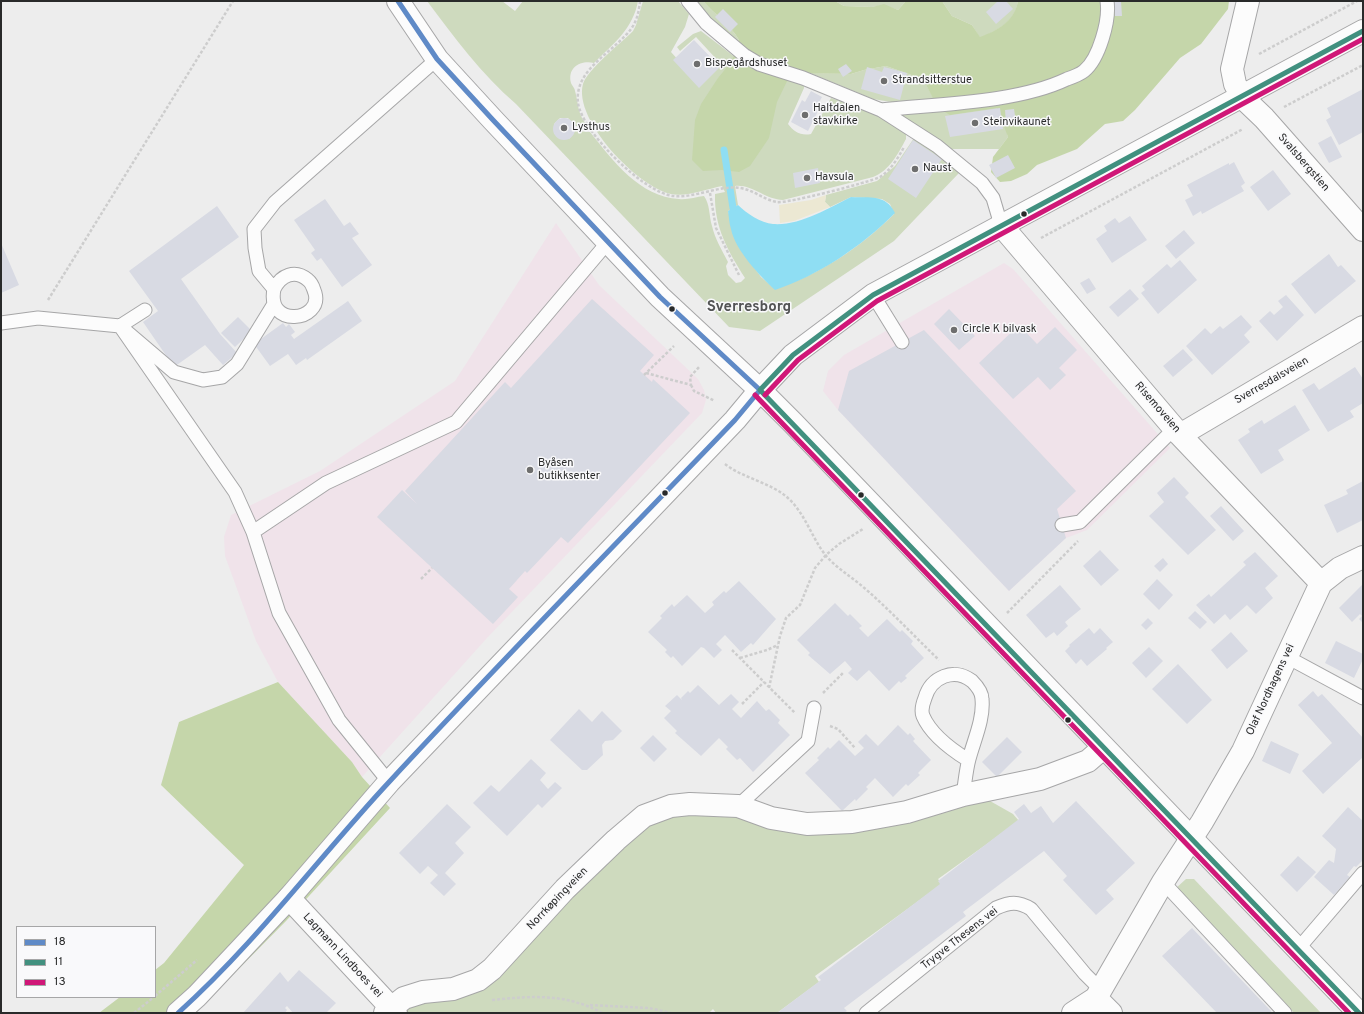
<!DOCTYPE html>
<meta charset="utf-8">
<style>
body{margin:0}
#map{position:relative;width:1364px;height:1014px;overflow:hidden;background:#ededed;font-family:Overpass,sans-serif}
canvas{display:block}
.frame{position:absolute;inset:0;border:2px solid #292a2a;pointer-events:none}
.legend{position:absolute;left:16px;top:926px;width:140px;height:72px;box-sizing:border-box;background:#f9f9fb;border:1px solid #a6a6a7;margin:0;padding:5px 7px;list-style:none;font-size:12px;color:#292a2a}
.legend li{display:flex;align-items:center;gap:8px;height:20px}
.legend b{width:20px;border:1px solid #a6a6a7}
</style>
<div id="map">
<canvas width="1364" height="1014"></canvas>
<div class="frame"></div>
<ul class="legend">
<li><b style="height:5px;background:#5f8ac7"></b>18</li>
<li><b style="height:5px;background:#41907f"></b>11</li>
<li><b style="height:5px;background:#d01778"></b>13</li>
</ul>
</div>
<script>
const g = document.querySelector('canvas').getContext('2d');
g.lineJoin = 'round';
function fillPath(path, color) {
  g.fillStyle = color;
  g.fill(path, 'evenodd');
}
function trace(path, color, width, dash) {
  g.strokeStyle = color;
  g.lineWidth = width;
  g.lineCap = dash ? 'butt' : 'round';
  g.setLineDash(dash || []);
  g.stroke(path);
}
function write(font, color, halo, rows, align = 'center') {
  g.font = font + ' Overpass,sans-serif';
  g.lineWidth = 3;
  g.setLineDash([]);
  g.textBaseline = 'middle';
  g.strokeStyle = halo;
  g.fillStyle = color;
  for (const [text, x, y, turn = 0] of rows) {
    g.save();
    g.translate(x, y);
    g.rotate((+turn || 0) * Math.PI / 180);
    g.textAlign = isNaN(turn) ? turn : align;
    if (halo) g.strokeText(text, 0, 0);
    g.fillText(text, 0, 0);
    g.restore();
  }
}
const commercial = new Path2D(`
 M556,223L599,285L698,379L704,390L706,400L702,413L487,638L362,777L352,762L278,682L256,641L225,556L224,537L231,515L320,471L455,381Z
 M1004,263L1013,269L1170,448L1087,530L1066,538L1009,591L838,410L823,391L828,371L844,355Z`);
const green = new Path2D(`
 M427,1H502L515,11L523,1H638C633,29 613,44 594,63C581,60 567,67 571,83C572,86 575,88 575,91C579,105 577,112 586,124L585,126H575L568,118H560L554,124V133L560,139H569L575,131L590,132C613,161 640,197 679,199C687,200 696,197 704,196C710,204 709,216 712,226C715,239 722,250 728,262L726,266L728,275L736,283L741,282L745,278C728,251 714,227 715,194L725,192L722,186C707,189 687,197 671,194C638,187 573,120 583,84C587,70 621,43 633,31L636,25L643,1H678L689,14L685,27L671,52L699,83L720,63L696,37L680,51L677,47L693,34L701,31L744,64L804,85V88L788,124C794,132 801,136 811,134L831,98L873,112L906,131V139C898,154 889,171 873,177L783,200C766,200 752,184 735,186L738,205L728,211L739,246L761,277L775,289C819,275 861,247 894,214L890,204L882,199L851,197L830,207L825,202L826,195L877,181L895,166L914,138L954,165L959,173L894,241L760,331L729,327L516,104C481,74 454,37 427,1Z
 M694,1H703C715,15 730,24 739,40L738,44Z
 M835,1H906L898,10L884,5L872,7L844,6Z
 M942,1H1018C1015,22 998,30 980,38L972,25L952,16Z
 M886,66L923,79L935,101L897,103L873,99L810,73L851,74L864,70Z
 M1000,102L1008,137L999,149H948L898,114Z
 M976,793L1013,814L1019,821L938,879L942,884L815,976L819,982L777,1013H716L713,1009L709,1013H395L478,980L638,829L690,804L852,822Z
 M1186,879H1194L1321,1013H1294L1175,889Z`);
const forest = new Path2D(`
 M703,1H835L844,6L872,7L884,4L898,10L906,1H942L952,16L972,25L980,37C998,30 1014,22 1018,1H1229L1228,9L1201,44L1180,58L1135,110L1123,121L1105,124L1077,149L1037,165L1027,174L1011,181L1000,182L991,172L993,157L1008,137L997,108L950,115L938,108L923,79L886,66L864,70L851,74L791,73L777,102L769,138L750,166L739,172L722,170L703,171L692,160L695,120L701,104L718,78L732,61L739,40C730,24 715,15 703,1Z
 M278,682L352,762L362,777L390,808L286,921L195,1013H99L120,997H155V970L164,963L244,865L161,785L179,722Z`);
const sand = new Path2D(`
 M826,195L825,202L830,207L794,221L780,223L779,205L811,200Z`);
const water = new Path2D(`
 M851,197C870,198 886,194 895,213C861,247 819,275 775,290C760,276 735,250 731,229C729,223 729,217 728,211L738,205C746,213 761,223 773,224C800,226 828,208 851,197Z`);
const stream = new Path2D(`
 M724,150L733,208`);
const building = new Path2D(`
 M998,1H1006L1013,9L996,24L986,12Z
 M1113,1H1121L1122,16H1115Z
 M723,9L738,24L730,32L715,17Z
 M694,40L720,67L699,88L673,60Z
 M846,64L852,71L843,77L838,69Z
 M867,67L882,72L884,67L907,73L900,100L861,89Z
 M1363,89V132L1339,145L1326,120L1331,117L1327,108Z
 M811,91L822,97L816,108L819,109L808,131L791,122L802,100L805,102Z
 M1000,108L1003,129L950,137L945,116Z
 M1014,109L1016,122L1006,123L1005,110Z
 M553 129a11 11 0 1 1 22 0a11 11 0 1 1-22 0Z
 M1331,136L1342,157L1329,163L1318,143Z
 M913,140L942,159L916,198L888,179Z
 M1008,155L1015,168L996,178L989,165Z
 M1234,162L1245,183L1241,186L1244,191L1202,214L1201,211L1193,216L1185,200L1193,196L1187,185L1229,163V165Z
 M818,168L820,183L795,188L793,173Z
 M1273,170L1291,194L1268,211L1250,187Z
 M325,199L344,226L350,222L359,234L352,238L372,265L342,287L321,258L317,261L311,253L315,250L294,220Z
 M217,206L239,237L181,279L220,334L237,353L223,365L205,345L174,367L143,322L158,311L129,271Z
 M1130,216L1147,240L1112,263L1096,239L1107,231L1104,226L1115,218L1119,223Z
 M1184,230L1195,243L1176,259L1165,246Z
 M1,243L19,285L1,293Z
 M1329,254L1338,267L1341,265L1356,281L1315,314L1291,284Z
 M1180,260L1197,280L1158,314L1141,293L1145,290L1142,286L1167,264L1171,268Z
 M1089,278L1096,289L1087,294L1080,283Z
 M1130,289L1139,299L1118,317L1109,307Z
 M1286,295L1304,315L1277,341L1259,321L1270,311L1274,315L1283,307L1278,301Z
 M592,299L654,355L640,371L652,382L653,379L690,413L568,543L561,537L527,573L525,571L509,589L518,597L493,624L377,517L402,490L417,504L405,491L505,382L511,388Z
 M348,301L362,321L307,360L306,358L296,365L288,354L270,366L254,344L283,323L286,327L289,324L295,332L291,335L294,339Z
 M949,309L975,336L959,350L934,324Z
 M1241,315L1252,327L1244,335L1250,342L1212,375L1186,346L1205,328L1211,334L1220,326L1223,329Z
 M238,317L252,331L235,347L221,333Z
 M1019,325L1037,344L1055,327L1077,350L1059,368L1066,375L1050,390L1038,377L1013,399L979,363Z
 M924,330L1076,491L1057,509L1066,538L1009,591L838,410L849,371Z
 M1183,349L1193,360L1173,377L1163,366Z
 M1355,367L1363,379V403L1350,411L1354,417L1328,432L1302,390L1314,383L1319,390Z
 M1295,405L1310,430L1278,450L1284,460L1261,474L1238,440L1250,432L1248,429L1262,420L1264,424Z
 M1174,477L1189,493L1185,497L1216,530L1188,555L1149,516L1164,502L1157,493Z
 M1363,481V520L1337,533L1324,505L1348,494L1346,490Z
 M1221,506L1244,531L1233,541L1210,516Z
 M1100,550L1119,570L1101,586L1083,566Z
 M1255,552L1278,576L1265,588L1273,598L1256,614L1247,605L1230,620L1225,614L1214,624L1196,605L1209,594L1211,597L1246,565L1243,562Z
 M1163,558L1168,564L1160,572L1154,566Z
 M1157,579L1173,595L1159,610L1143,594Z
 M739,581L776,619L753,645L751,643L741,652L725,635L716,644L722,650L714,658L704,648L701,647L682,666L673,656L671,658L665,652L667,650L648,632L662,618L660,616L672,604L674,607L687,595L705,613L714,605L712,602L724,591L726,593Z
 M1363,584V623L1359,619L1362,616L1360,614L1352,622L1339,608Z
 M1060,585L1081,609L1065,622L1068,626L1057,636L1054,632L1046,638L1026,615Z
 M835,603L848,616L850,614L862,626L859,628L868,637L887,619L900,632L902,630L913,641L911,644L924,658L905,676L907,678L901,683L899,681L889,691L869,670L857,681L848,673L852,669L845,661L830,674L808,655L810,653L797,640Z
 M1195,611L1207,622L1200,629L1188,618Z
 M1148,618L1153,623L1146,630L1141,625Z
 M1089,628L1094,634L1100,628L1113,642L1106,648L1107,649L1087,666L1081,659L1076,664L1065,651L1070,646L1069,645Z
 M1231,632L1248,651L1227,669L1211,650Z
 M1336,641L1363,654V659L1354,678L1325,663Z
 M1149,647L1163,661L1146,678L1132,663Z
 M1178,664L1212,700L1187,724L1152,689Z
 M698,685L721,707L719,705L731,694L739,702L732,709L741,718L757,701L766,711L769,709L780,720L778,723L790,735L753,772L740,758L737,760L726,749L728,747L719,738L701,756L675,733L677,731L664,718L671,711L665,706L677,695L682,700L681,698L688,691L690,693Z
 M1313,691L1318,697L1322,694L1363,738V757L1323,794L1302,771L1332,743L1298,705Z
 M579,709L592,722L602,711L622,731L613,740L605,741L602,745L603,755L587,770H582L550,740Z
 M898,725L908,735L910,733L915,739L913,741L931,760L918,773L920,775L908,786L906,784L893,797L875,778L866,787L868,789L856,801L855,799L842,811L805,773L819,760L817,758L828,747L830,749L839,740L855,756L864,748L858,742L866,734L878,746Z
 M653,735L667,749L654,762L640,748Z
 M1007,737L1022,752L997,777L982,762Z
 M1271,741L1299,754L1290,774L1262,761Z
 M531,759L546,773L540,780L548,789L555,782L562,788L542,808L538,804L507,836L473,803L491,785L499,792Z
 M1076,801L1135,863L1106,890L1114,899L1096,915L1063,880L1067,876L1044,851L963,912L966,916L844,1008L847,1011L844,1013H777L821,980L818,977L940,884L938,881L1019,819L1014,812L1024,804L1031,813L1041,806L1053,823Z
 M447,804L471,827L455,843L464,853L445,873L456,884L444,896L430,883L438,875L428,866L420,874L399,853Z
 M1348,807L1363,821V860L1356,867L1354,866L1347,875L1350,877L1334,895L1314,877L1329,860L1334,863L1336,849L1322,836Z
 M1298,856L1316,872L1297,892L1280,875Z
 M1192,928L1271,1011L1270,1013H1217L1162,956Z
 M299,970L336,1003L326,1013H293L287,1006L285,1008L287,1010L285,1013H243L280,972L288,982Z`);
const path = new Path2D(`
 M640,1C639,11 637,21 631,29C613,53 574,69 578,103C582,132 645,194 674,196C696,198 719,185 740,188C754,190 764,200 777,202C786,204 870,182 880,177C891,170 898,158 904,147
 M1259,54L1357,1
 M1284,107L1363,65
 M710,193L716,228L739,275
 M1041,238L1243,129
 M48,300L233,1
 M646,373L691,385L690,377L699,367
 M644,375L674,346
 M691,385L694,391L715,401
 M725,464C744,479 771,482 789,499C806,515 812,539 827,557C837,568 850,576 862,586C889,609 913,635 939,660
 M421,579L432,568
 M1007,613L1078,541
 M732,650L795,713
 M740,658L767,650L778,645
 M769,688L780,636L786,618L800,605L815,568L826,555L839,544L863,529
 M823,693L844,672
 M742,704L764,682
 M830,726L838,729L855,748
 M155,996L197,960
 M492,1000C531,996 566,993 602,1013
 M590,1005L649,1008L671,1013
 M134,1013L154,997`);
const lane = new Path2D(`
 M688,1L706,23L744,55L759,64L803,78L881,110L937,146L982,183L993,198L1001,225
 M881,110C937,104 1017,103 1067,79C1073,77 1079,75 1084,71C1099,59 1110,20 1107,1
 M274,289C281,275 295,269 308,280C313,284 313,288 315,293C323,321 266,329 274,289L259,271L255,248L254,229L275,202L437,59
 M873,295L902,342
 M145,310L120,326L174,372L203,380L222,377L237,364L274,304
 M1,323L38,318L120,326L235,492L253,532L279,613L339,720L389,782
 M1062,525L1080,522L1175,428
 M253,532L326,483L456,422L608,242
 M1287,657L1363,698
 M963,795C965,783 966,770 969,759C974,740 984,719 982,699C982,693 977,686 972,681C954,667 931,677 925,698C923,703 921,711 923,716C931,735 952,750 968,760
 M738,806L808,741L814,708
 M1163,882L1285,1013
 M1298,949L1363,873
 M866,1013L996,908C1010,902 1018,901 1031,909L1085,974L1101,990`);
const street = new Path2D(`
 M1248,1L1232,69L1235,84L1242,97L1264,118L1363,230
 M1001,225L1180,435L1321,583
 M1180,435L1363,327
 M289,898L396,1013
 M1096,998L1111,1013
 M385,1013L404,998L423,992L453,989L478,980L492,969L565,889L616,840L644,816L671,806L690,804L738,806L771,818L807,824L852,822L907,812L963,795L1040,779L1088,761L1103,748
 M1073,1013L1096,998L1163,882L1202,822L1243,751L1321,583L1340,568L1363,557`);
const secondary = new Path2D(`
 M398,1L437,59L493,120L660,297L760,390L793,423L1359,1013
 M178,1013L197,996L289,898L389,782L735,420L760,390L793,355L873,295L1363,31`);
const bus1 = new Path2D(`
 M398,1L437,59L493,120L660,297L760,390
 M178,1013C256,943 319,857 390,781C503,659 620,540 735,420L760,390`);
const bus2 = new Path2D(`
 M760,390L1359,1013
 M760,390L793,355L873,295L1363,31`);
const bus3 = new Path2D(`
 M755,395L1349,1013
 M765,395L798,360L877,301L1363,39`);
const markers = [
 [697,64,4,"#6e6e6e"],
 [884,81,4,"#6e6e6e"],
 [805,115,4,"#6e6e6e"],
 [975,123,4,"#6e6e6e"],
 [564,128,4,"#6e6e6e"],
 [915,169,4,"#6e6e6e"],
 [807,178,4,"#6e6e6e"],
 [1024,214,3.5,"#292a2a"],
 [672,309,3.5,"#292a2a"],
 [954,330,4,"#6e6e6e"],
 [530,470,4,"#6e6e6e"],
 [665,493,3.5,"#292a2a"],
 [861,495,3.5,"#292a2a"],
 [1068,720,3.5,"#292a2a"]
];
const poiNames = [
 ["Bispegårdshuset",705,64],
 ["Strandsitterstue",892,81],
 ["Haltdalen",813,109],
 ["stavkirke",813,122],
 ["Steinvikaunet",983,123],
 ["Lysthus",572,128],
 ["Naust",923,169],
 ["Havsula",815,178],
 ["Circle K bilvask",962,330],
 ["Byåsen",538,464],
 ["butikksenter",538,477]
];
const streetNames = [
 ["Svalsbergstien",1303,163,49],
 ["Sverresdalsveien",1272,381,-30],
 ["Risemoveien",1157,408,49],
 ["Olaf Nordhagens vei",1271,690,-65],
 ["Norrkøpingveien",558,899,-46],
 ["Trygve Thesens vei",960,939,-38],
 ["Lagmann Lindboes vei",342,956,47]
];
const districtNames = [
 ["Sverresborg",749,308]
];
fillPath(commercial, '#f0e3ea');
fillPath(green, '#cedabe');
fillPath(forest, '#c5d6aa');
fillPath(sand, '#ece8d3');
fillPath(water, '#8fdef3');
trace(stream, '#8fdef3', 7);
fillPath(building, '#d8dae3');
trace(lane, '#a6a6a7', 15);
trace(street, '#a6a6a7', 24);
trace(secondary, '#a6a6a7', 24);
trace(path, '#cdcdcd', 2.5, [3, 2]);
trace(lane, '#fcfcfc', 13);
trace(street, '#fcfcfc', 22);
trace(secondary, '#fcfcfc', 22);
trace(bus1, '#5f8ac7', 5);
trace(bus2, '#41907f', 5);
trace(bus3, '#d01778', 5);
for (const [x, y, r, color] of markers) {
  const dot = new Path2D();
  dot.arc(x, y, r, 0, 2 * Math.PI);
  g.fillStyle = color;
  g.fill(dot);
  trace(dot, '#f9f9fb', 1.5);
}
write('11px', '#292a2a', '#f9f9fb', poiNames, 'left');
write('11px', '#292a2a', '#f9f9fb', streetNames);
write('bold 15px', '#535455', '#f9f9fb', districtNames);
</script>
